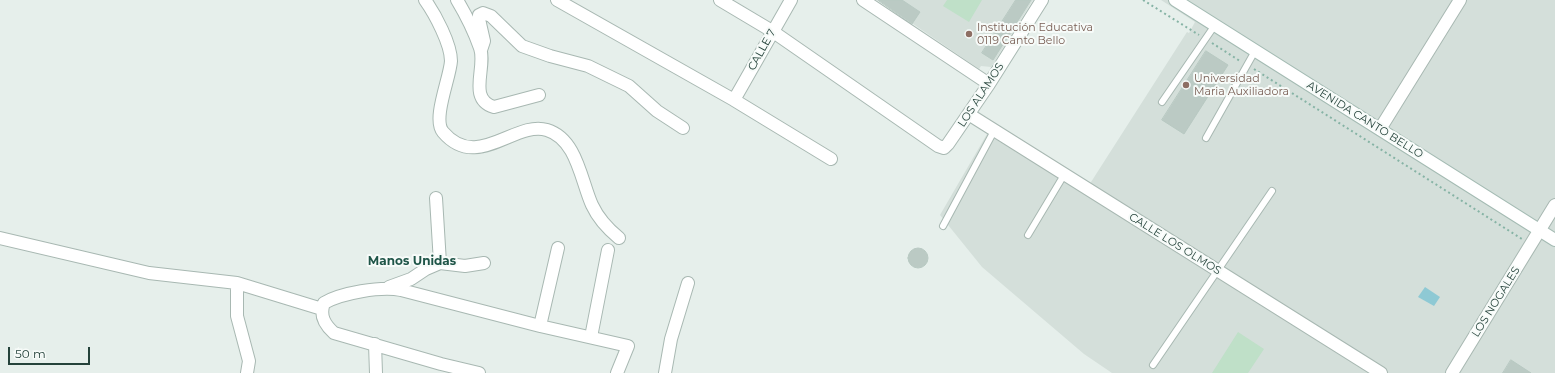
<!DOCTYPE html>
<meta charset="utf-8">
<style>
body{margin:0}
#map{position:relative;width:1555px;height:373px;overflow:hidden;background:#e6efeb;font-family:Montserrat,sans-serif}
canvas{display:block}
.scale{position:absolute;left:8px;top:347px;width:82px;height:18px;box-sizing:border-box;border:2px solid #24423a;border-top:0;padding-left:5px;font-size:12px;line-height:14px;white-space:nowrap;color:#24423a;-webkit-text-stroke:3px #f7fbf9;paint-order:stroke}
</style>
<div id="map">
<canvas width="1555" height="373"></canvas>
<div class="scale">50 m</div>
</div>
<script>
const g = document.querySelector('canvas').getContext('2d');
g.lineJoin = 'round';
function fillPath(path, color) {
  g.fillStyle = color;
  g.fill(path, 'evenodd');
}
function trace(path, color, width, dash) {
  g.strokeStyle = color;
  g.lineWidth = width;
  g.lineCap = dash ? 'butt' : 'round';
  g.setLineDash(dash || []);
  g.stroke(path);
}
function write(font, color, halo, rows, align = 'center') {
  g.font = font + ' Montserrat,sans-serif';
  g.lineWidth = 4;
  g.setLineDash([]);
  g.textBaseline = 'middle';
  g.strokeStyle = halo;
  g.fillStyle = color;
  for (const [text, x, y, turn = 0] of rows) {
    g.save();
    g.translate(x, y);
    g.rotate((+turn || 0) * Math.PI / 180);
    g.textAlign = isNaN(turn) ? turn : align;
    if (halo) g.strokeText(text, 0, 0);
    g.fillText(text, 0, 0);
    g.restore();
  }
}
const built = new Path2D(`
 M878,0H1033L991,67L981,66L979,69Z
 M1161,0H1555V373H1112L1084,354L982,267L940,215L987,134L1084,193L1187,32L1189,33L1195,22Z`);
const green = new Path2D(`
 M947,0H982L969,22L943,6Z
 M1238,332L1264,349L1248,373H1212Z`);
const water = new Path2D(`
 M1425,287L1440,297L1434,306L1418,297Z`);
const building = new Path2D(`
 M878,0H902L920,12L912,24Z
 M1016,0H1031L993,60L982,53Z
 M1206,51L1228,65L1184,134L1162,120Z
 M908 258a10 10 0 1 1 20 0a10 10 0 1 1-20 0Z
 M1511,360L1531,373H1503Z`);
const path = new Path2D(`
 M1143,0L1199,35
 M1212,43L1240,61
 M1254,69L1522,239`);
const lane = new Path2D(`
 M1162,102L1215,25
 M1206,138L1255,51
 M943,226L994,131
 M1028,235L1064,175
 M1153,365L1272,191`);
const street = new Path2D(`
 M425,0C435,14 451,44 451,61C450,78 432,119 443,132C477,172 515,120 547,130C577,139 581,181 592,205C598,218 608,229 619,238
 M457,0C466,15 474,31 480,48C487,67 467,99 494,107L539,95
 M557,0L734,100L831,159
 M720,0L772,31L938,146L944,148L948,144L989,84L1042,0
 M863,0L989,84
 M481,50L484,41L479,19V15L483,13L491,16L522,46L550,56L588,66L629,86L657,111L683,128
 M734,100L791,0
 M970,115L1381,373
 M1380,129L1460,0
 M436,198L440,263
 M0,238L149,273L237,283L322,309
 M237,283V316L249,361L247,373
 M389,287L411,279L426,269L440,263L465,266L484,263
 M540,326L558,248
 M591,337L608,250
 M375,344L376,373
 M479,373L441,364L334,333C325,325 319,316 324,303C341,293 381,286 401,290L540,326L628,346L617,373
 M665,373L671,339L688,283
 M1452,373L1555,205`);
const secondary = new Path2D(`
 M1175,0L1555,240`);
const markers = [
 [969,34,4,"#8d6e63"],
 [1186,85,4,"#8d6e63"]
];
const educationNames = [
 ["Institución Educativa",977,28],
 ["0119 Canto Bello",977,41],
 ["Universidad",1194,79],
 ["Maria Auxiliadora",1194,92]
];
const streetNames = [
 ["CALLE 7",762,50,-61],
 ["LOS ALAMOS",981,95,-57],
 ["AVENIDA CANTO BELLO",1365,120,32],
 ["CALLE LOS OLMOS",1175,244,32],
 ["LOS NOGALES",1496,302,-58]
];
const neighbourhoodNames = [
 ["Manos Unidas",412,261]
];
fillPath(built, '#d4dfda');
fillPath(green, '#bfe0c8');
fillPath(water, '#8ec9d4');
fillPath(building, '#bbcac4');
trace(building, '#b8c9c2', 1);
trace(lane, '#a8b8b2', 8);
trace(street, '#a8b8b2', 14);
trace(secondary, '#a4bbb3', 14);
trace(path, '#86b3a5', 2, [2, 3]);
trace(lane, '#fff', 6);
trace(street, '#fff', 12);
trace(secondary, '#fff', 12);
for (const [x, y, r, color] of markers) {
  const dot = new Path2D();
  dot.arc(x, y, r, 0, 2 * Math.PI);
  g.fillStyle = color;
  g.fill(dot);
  trace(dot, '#f7fbf9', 1.5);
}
write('11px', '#785e54', '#f7fbf9', educationNames, 'left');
write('11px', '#24423a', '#f7fbf9', streetNames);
write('bold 12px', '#1f5548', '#f7fbf9', neighbourhoodNames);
</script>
